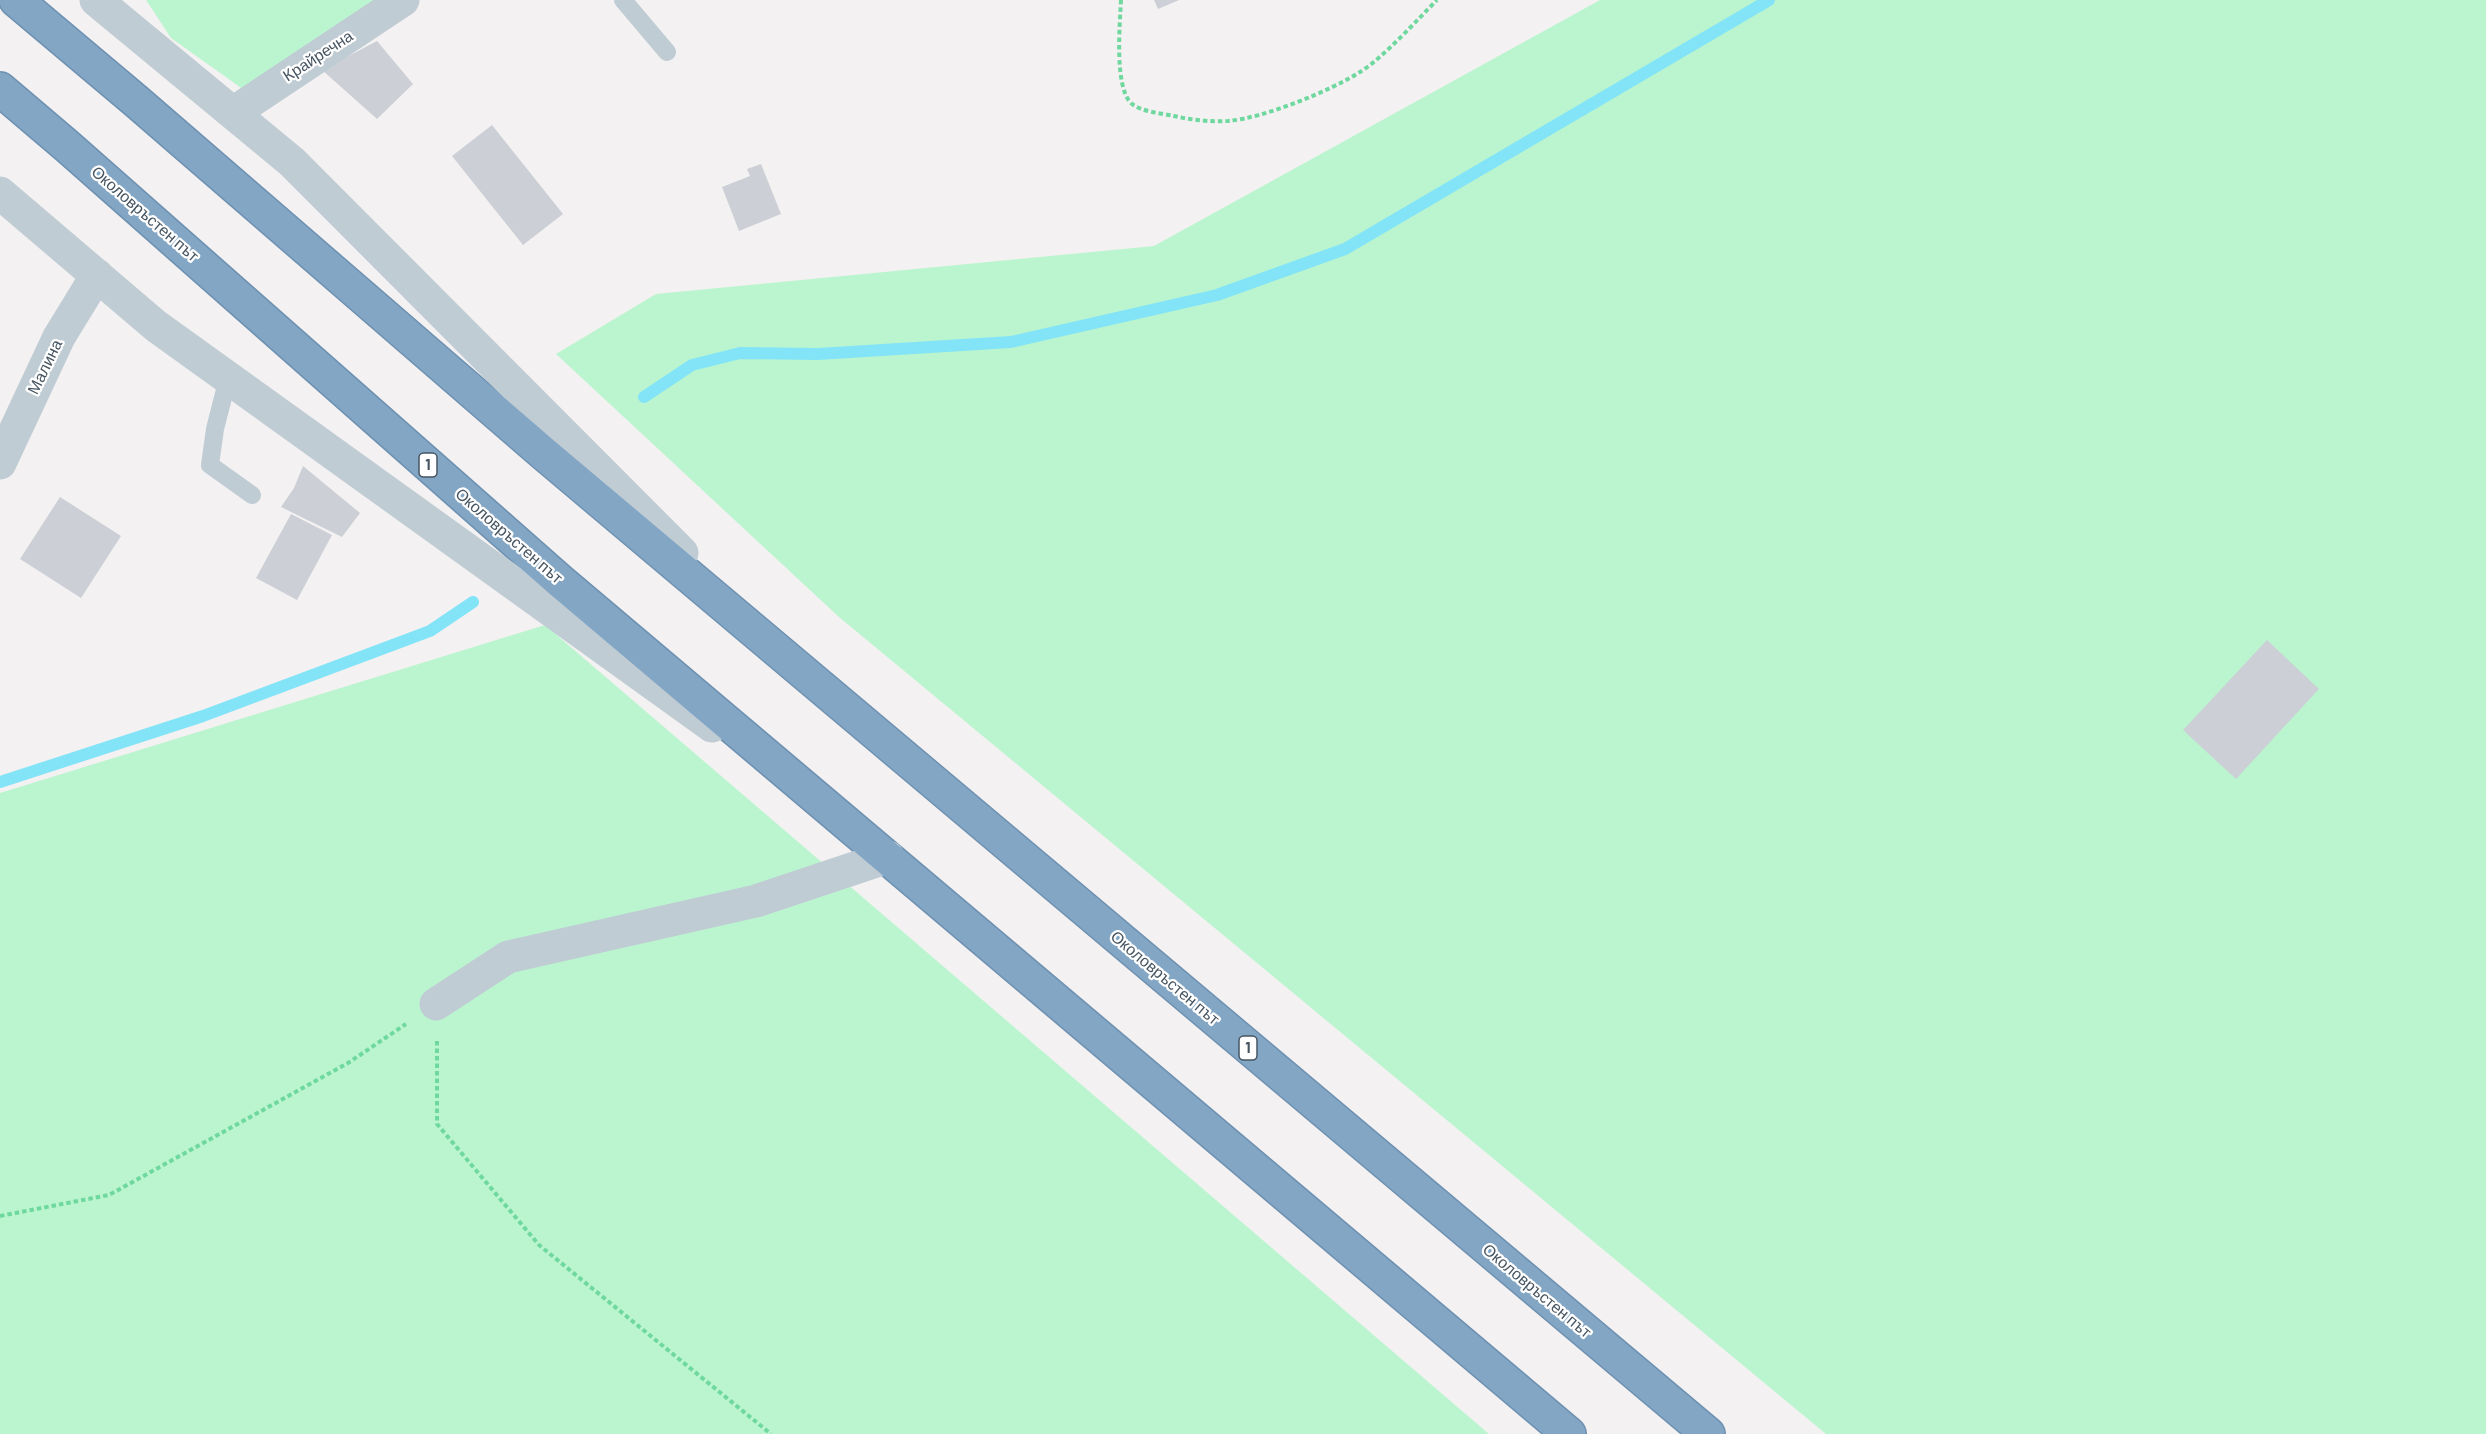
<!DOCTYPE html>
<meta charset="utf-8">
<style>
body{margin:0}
canvas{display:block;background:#f3f1f1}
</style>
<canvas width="2486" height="1434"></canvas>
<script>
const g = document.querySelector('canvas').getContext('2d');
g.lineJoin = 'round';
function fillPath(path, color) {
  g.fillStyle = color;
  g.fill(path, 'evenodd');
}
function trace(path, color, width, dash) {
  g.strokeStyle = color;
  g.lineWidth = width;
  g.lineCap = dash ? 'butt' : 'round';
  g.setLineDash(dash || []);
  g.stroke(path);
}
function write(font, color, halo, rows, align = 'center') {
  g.font = font + ' Barlow,sans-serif';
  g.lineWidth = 4.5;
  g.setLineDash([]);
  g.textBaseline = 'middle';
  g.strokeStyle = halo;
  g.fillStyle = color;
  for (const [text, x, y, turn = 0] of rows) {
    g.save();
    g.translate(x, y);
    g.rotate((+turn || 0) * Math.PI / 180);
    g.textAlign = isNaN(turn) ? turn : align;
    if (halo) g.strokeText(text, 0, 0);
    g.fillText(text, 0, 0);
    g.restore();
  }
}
const green = new Path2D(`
 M146,0H377L251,95L171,38Z
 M1600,0H2486V1434H1826L839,617L556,354L656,294L1154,246Z
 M545,625L1489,1434H0V793Z`);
const stream = new Path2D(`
 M644,397L692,365L740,353L818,354L1011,342L1217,295L1345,249L1769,0
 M0,782L203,716L430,631L473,602`);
const building = new Path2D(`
 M1154,0H1179L1158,9Z
 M377,41L413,84L377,119L322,70Z
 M492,125L563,214L523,245L452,156Z
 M761,164L781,214L739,231L722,187L750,176L747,169Z
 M303,466L360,513L342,537L281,507L294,488Z
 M60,497L121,536L81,598L20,559Z
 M291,514L332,535L297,600L256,578Z
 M2267,640L2319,689L2236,779L2183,730Z`);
const path = new Path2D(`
 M1121,0C1120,23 1114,86 1131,103C1141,112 1161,113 1174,116C1192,120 1210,122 1228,121C1264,118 1330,91 1360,72C1384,57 1416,21 1437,0
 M437,1041V1124L539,1245L771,1434
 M0,1216L109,1195L348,1063L406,1024`);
const lane = new Path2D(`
 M623,0L667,52
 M223,374L227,382L215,429L210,465L252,495`);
const street = new Path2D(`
 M96,0L292,162L682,553
 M233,113L403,0
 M0,193L156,326L712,726
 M0,463L59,337L97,275
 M436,1004L508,957L756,901L888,857`);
const highway = new Path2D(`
 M16,0L136,101L543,453L1708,1434
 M0,89L67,146L560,581L1569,1434`);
const shields = [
 [428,465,18],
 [1248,1048,18]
];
const shieldNames = [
 ["1",428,465],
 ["1",1248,1048]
];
const streetNames = [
 ["Крайречна",318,56,-33],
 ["Околовръстен път",145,214,41],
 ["Малина",45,367,-64],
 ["Околовръстен път",509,536,41],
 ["Околовръстен път",1165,978,40],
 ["Околовръстен път",1537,1291,40]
];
fillPath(green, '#bbf5cf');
trace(stream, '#83e4f7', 12);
fillPath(building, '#ccd0d6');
trace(highway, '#6e91b1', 36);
trace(path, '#6ed89f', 4, [4.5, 3]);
trace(lane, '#c0ccd4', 18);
trace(street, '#c0ccd4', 33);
trace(highway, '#83a6c5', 33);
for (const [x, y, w] of shields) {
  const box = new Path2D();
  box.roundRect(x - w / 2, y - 12, w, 24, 4.5);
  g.fillStyle = '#fff';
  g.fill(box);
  trace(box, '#465561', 1.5);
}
write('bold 15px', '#465561', null, shieldNames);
write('16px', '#465561', '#fff', streetNames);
</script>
